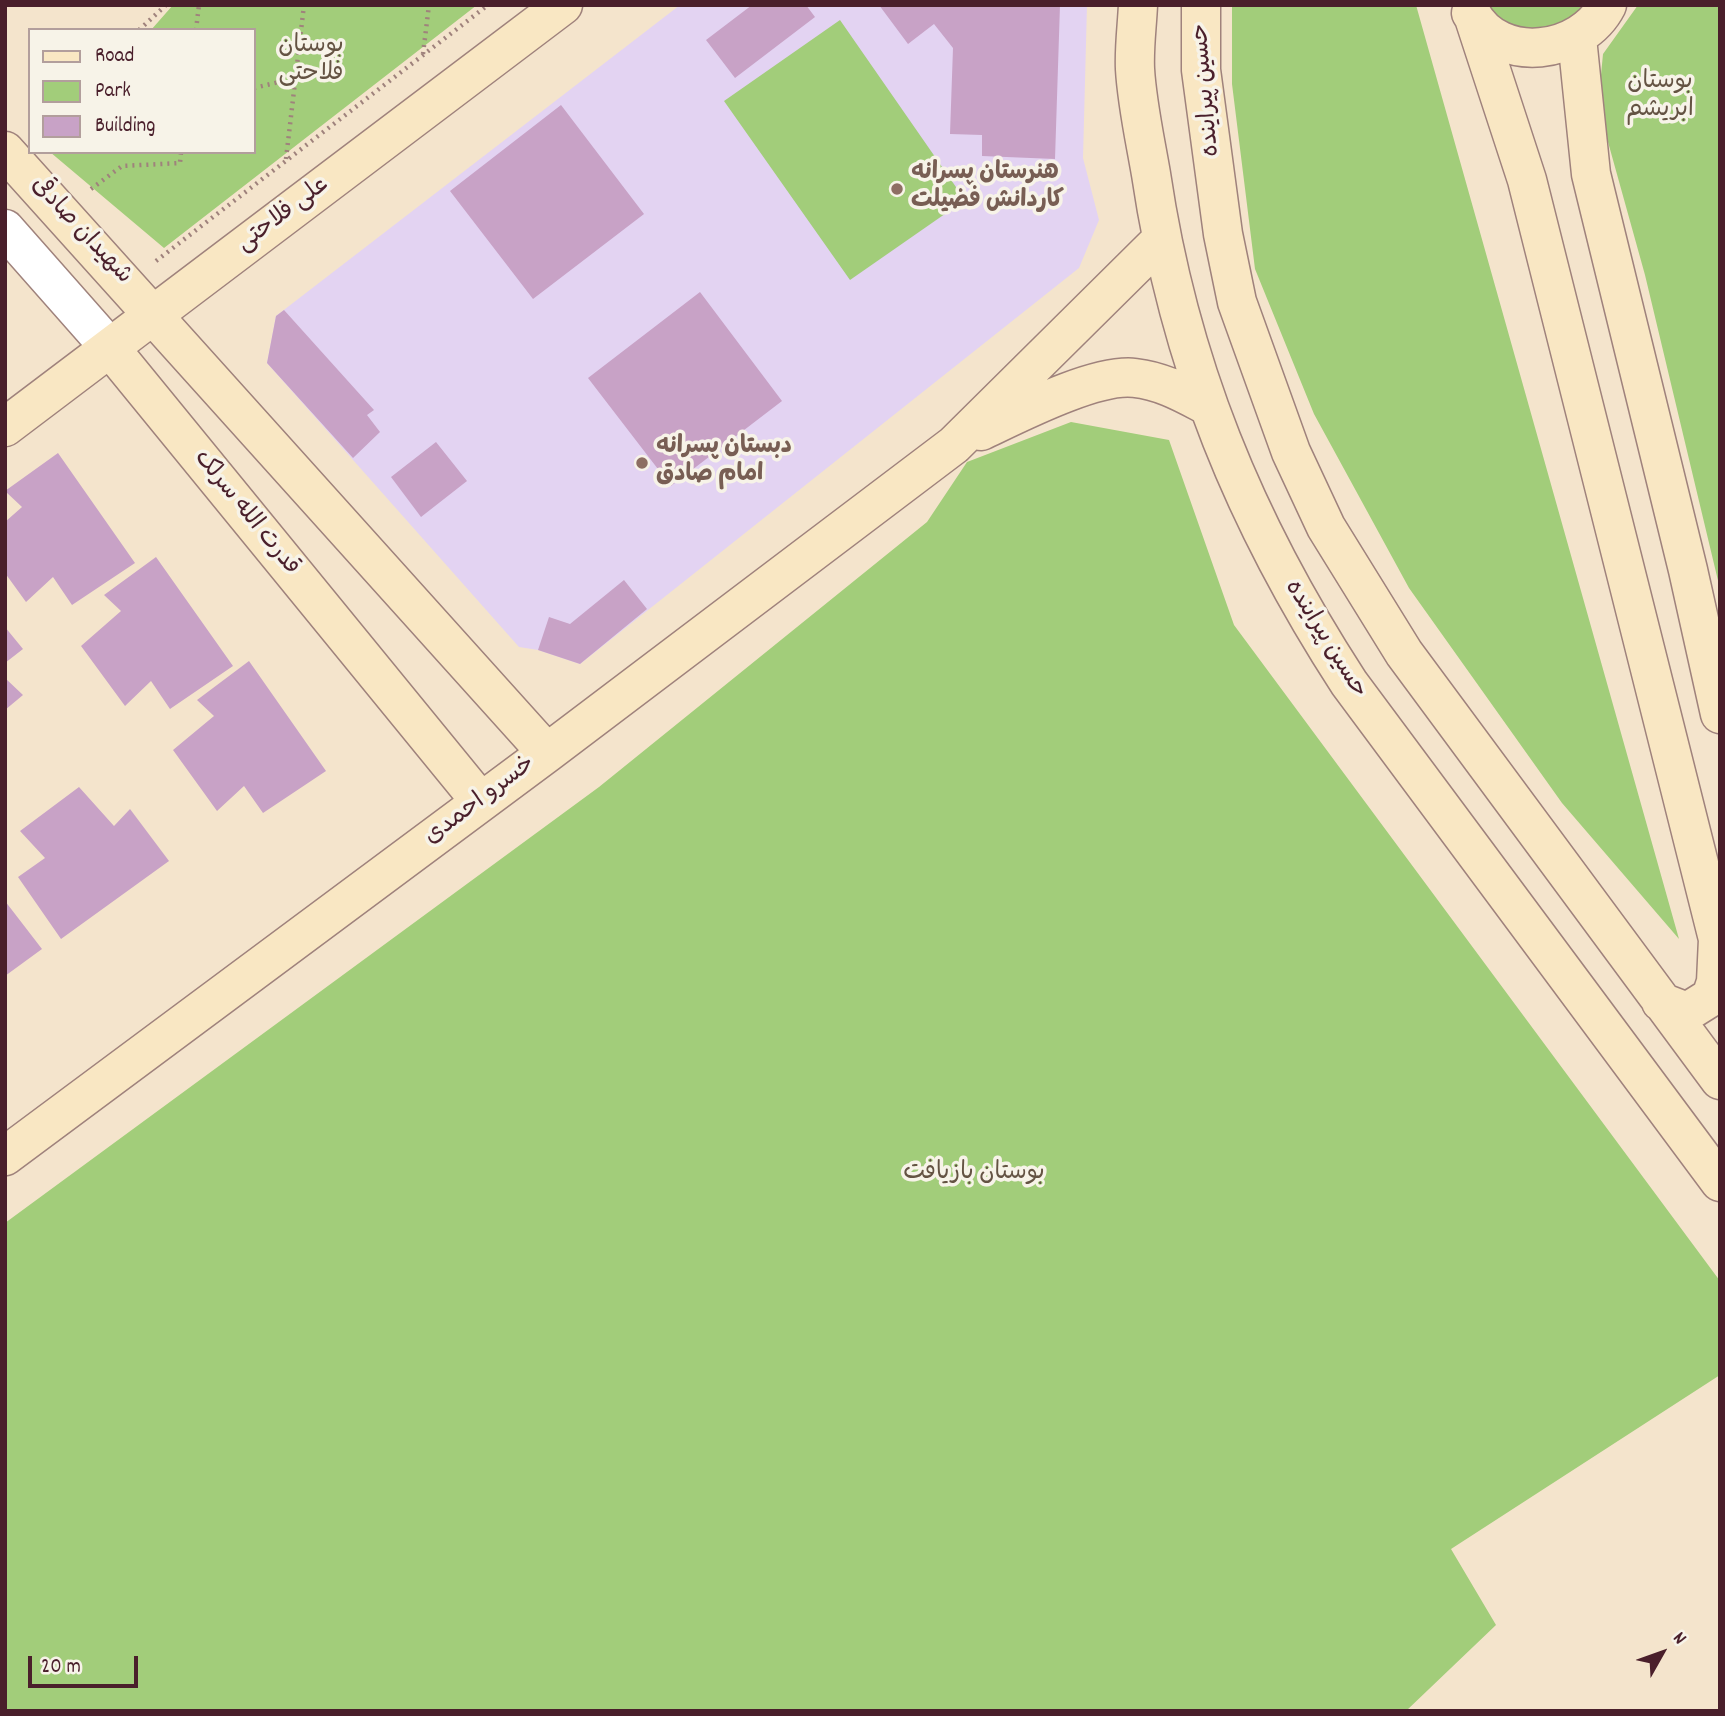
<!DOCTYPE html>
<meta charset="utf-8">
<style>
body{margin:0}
#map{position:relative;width:1725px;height:1716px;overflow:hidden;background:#f4e4cc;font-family:Dekko,sans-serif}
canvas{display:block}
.frame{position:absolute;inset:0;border:7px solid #4a1f2b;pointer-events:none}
.legend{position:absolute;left:28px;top:28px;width:228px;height:126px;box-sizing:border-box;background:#f7f3e8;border:2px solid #b29e9c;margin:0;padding:9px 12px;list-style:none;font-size:21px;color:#4a1f2b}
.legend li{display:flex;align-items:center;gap:14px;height:35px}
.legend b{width:35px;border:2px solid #b29e9c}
.north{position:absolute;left:1627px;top:1618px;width:70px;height:70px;-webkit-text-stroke:5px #f7f3e8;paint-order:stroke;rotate:50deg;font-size:19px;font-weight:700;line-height:28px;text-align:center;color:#4a1f2b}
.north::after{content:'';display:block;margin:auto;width:24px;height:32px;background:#4a1f2b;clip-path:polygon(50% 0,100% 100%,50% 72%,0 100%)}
.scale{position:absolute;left:28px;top:1656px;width:110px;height:32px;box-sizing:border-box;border:4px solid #4a1f2b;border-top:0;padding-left:9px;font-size:21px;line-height:24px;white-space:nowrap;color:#4a1f2b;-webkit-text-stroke:5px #f7f3e8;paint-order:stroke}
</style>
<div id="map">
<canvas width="1725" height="1716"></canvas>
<div class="frame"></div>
<ul class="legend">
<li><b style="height:9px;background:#f9e7c3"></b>Road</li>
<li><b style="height:19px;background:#a2cd7a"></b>Park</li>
<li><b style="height:19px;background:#c8a2c6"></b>Building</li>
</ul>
<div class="north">N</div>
<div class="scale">20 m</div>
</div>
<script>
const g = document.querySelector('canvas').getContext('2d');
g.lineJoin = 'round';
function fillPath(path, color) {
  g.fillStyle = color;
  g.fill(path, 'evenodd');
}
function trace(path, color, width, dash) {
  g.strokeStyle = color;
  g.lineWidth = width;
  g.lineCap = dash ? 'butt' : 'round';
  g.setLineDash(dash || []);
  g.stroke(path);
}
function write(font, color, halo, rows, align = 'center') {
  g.font = font + ' Dekko,"Playpen Sans Arabic",sans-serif';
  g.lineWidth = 7;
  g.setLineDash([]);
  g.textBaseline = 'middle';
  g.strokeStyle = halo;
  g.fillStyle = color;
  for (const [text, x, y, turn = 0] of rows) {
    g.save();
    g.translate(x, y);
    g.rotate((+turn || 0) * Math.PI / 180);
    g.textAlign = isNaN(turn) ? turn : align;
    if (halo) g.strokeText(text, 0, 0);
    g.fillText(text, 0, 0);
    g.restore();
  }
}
const built = new Path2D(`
 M680,5H1087L1083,158L1099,220L1079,268L580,664L538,650L519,647L267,363L276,316Z`);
const green = new Path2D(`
 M173,5H477L164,248L50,152H254V30H151Z
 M1232,5H1416L1679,939L1562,803L1409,588L1314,414L1255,269L1232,84Z
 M1476,5H1598L1536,41Z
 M1638,5H1720V589L1645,275L1598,106L1603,54Z
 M840,20L965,200L850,280L724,101Z
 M1071,422L1169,440L1234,625L1720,1281V1375L1451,1549L1496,1625L1406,1711H5V1223L599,787L927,522L967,462Z`);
const building = new Path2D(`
 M752,5H806L815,17L735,78L706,40Z
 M879,5H1060L1055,159L982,156V135L950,134L953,48L934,24L908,44Z
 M561,105L644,214L533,299L450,191Z
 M700,292L782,401L671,486L588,378Z
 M284,310L374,410L367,415L380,432L353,458L267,363L276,316Z
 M436,442L467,481L421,517L391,477Z
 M58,453L135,563L72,605L53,577L26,602L5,573V522L22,507L5,491Z
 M156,557L233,666L170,709L151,681L125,706L81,646L121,611L104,595Z
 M624,580L647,609L580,664L538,650L549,617L570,624Z
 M5,627L23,649L5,663Z
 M249,661L326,771L263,813L244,786L217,811L173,750L214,716L197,700Z
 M5,678L23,695L5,710Z
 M79,787L114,826L130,809L169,861L61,939L18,877L45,858L20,831Z
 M5,901L42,949L5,976Z`);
const path = new Path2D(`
 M139,30L166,5
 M196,30L199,5
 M423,54L429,5
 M254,88L296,78
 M286,159L304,5
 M91,189L122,166L180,163L181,152
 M156,261L488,5`);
const street = new Path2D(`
 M5,229L110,348`);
const secondary = new Path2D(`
 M1138,5C1137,26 1134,48 1135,69C1137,104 1145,139 1151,174C1179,363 1245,523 1349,683L1720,1182
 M1201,5V70L1223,234L1237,302L1291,452L1326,527L1404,653L1720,1080
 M1471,13C1500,66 1582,54 1607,5
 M1474,18L1527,180L1718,939L1716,982L1711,997L1687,1012L1661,1002
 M1577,38L1591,174L1688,570L1720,714
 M5,151L547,753
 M110,348L481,802
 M5,427L563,5
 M981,431C1017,414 1096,373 1135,378C1162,381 1183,393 1206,405
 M5,1156L547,753L954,445L1161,240`);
const markers = [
 [897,189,7,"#8d6e63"],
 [642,463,7,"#8d6e63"]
];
const parkNames = [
 ["بوستان",311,48],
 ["فلاحتی",311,76],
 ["بوستان",1660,84],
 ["ابریشم",1660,112],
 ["بوستان بازیافت",974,1175]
];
const streetNames = [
 ["حسین پیراینده",1208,90,-95],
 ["علی فلاحتی",284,216,-37],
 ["شهیدان صادقی",80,232,47],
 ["قدرت الله سرلک",245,514,51],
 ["حسین پیراینده",1324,640,58],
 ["خسرو احمدی",481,802,-37]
];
const educationNames = [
 ["هنرستان پسرانه",911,175],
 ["کاردانش فضیلت",911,203],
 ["دبستان پسرانه",656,449],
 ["امام صادق",656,477]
];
fillPath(built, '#e3d3f2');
fillPath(green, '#a2cd7a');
fillPath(building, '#c8a2c6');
trace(street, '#9f827c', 41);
trace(secondary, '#9f827c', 41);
trace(path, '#9f827c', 4.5, [2, 5]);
trace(street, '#fff', 38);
trace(secondary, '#f9e7c3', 38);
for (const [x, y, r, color] of markers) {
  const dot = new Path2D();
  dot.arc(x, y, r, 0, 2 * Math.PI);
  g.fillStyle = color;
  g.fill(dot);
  trace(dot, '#f7f3e8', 2.5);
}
write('24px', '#645343', '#f7f3e8', parkNames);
write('24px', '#4a1f2b', '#f7f3e8', streetNames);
write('bold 24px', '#785e54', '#f7f3e8', educationNames, 'left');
</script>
